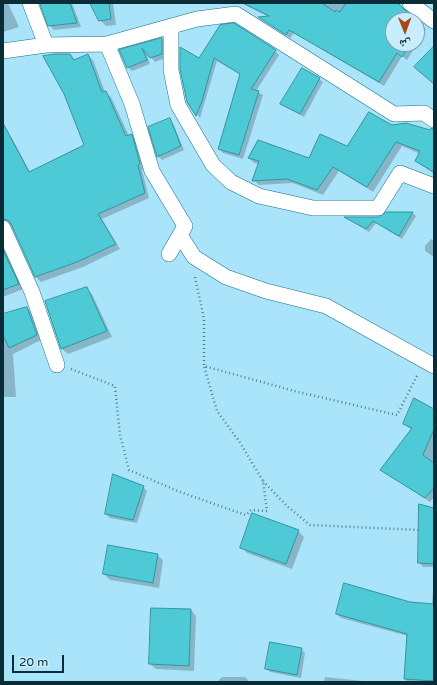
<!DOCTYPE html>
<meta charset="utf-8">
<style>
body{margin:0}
#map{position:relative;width:437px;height:685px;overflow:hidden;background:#aae4fa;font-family:"Varela Round","Noto Naskh Arabic",sans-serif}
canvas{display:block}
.frame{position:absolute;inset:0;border:4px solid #092c37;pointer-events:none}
.north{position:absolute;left:385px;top:12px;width:40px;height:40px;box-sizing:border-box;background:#c8eefd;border:1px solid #7ca0ae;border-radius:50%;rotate:179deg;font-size:11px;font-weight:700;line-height:16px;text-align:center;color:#092c37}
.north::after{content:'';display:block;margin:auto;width:14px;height:18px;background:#ac4816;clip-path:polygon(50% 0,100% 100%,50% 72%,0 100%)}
.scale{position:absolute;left:12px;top:655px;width:52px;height:18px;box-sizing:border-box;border:2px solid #092c37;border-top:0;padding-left:5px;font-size:12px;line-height:14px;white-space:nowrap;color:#092c37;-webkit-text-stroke:3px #c8eefd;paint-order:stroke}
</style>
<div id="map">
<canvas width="437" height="685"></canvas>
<div class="frame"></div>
<div class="north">ش</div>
<div class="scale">20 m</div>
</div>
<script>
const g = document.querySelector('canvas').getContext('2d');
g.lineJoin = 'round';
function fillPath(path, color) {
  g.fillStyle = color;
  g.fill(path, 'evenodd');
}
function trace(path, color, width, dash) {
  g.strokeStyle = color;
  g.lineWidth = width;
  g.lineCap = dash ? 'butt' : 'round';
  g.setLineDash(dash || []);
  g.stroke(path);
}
const shadow = new Path2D(`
 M3,3H8L19,27L3,32Z
 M41,3H72L81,27L54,30L49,25Z
 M91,3H113L116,25L106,26L100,20Z
 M241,3H396L416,20H393V44H417L407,60L402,56L384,86L294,33L290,38L260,18L269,17Z
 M417,21L426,29L417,44Z
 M220,26L275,51L279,55L256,91L263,95L243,159L223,153L219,149L241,75L217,61L200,118L187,101L199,60Z
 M162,39L166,43V58L155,62L145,50L150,64L132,71L128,67L121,51Z
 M69,55L75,60L88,55L93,60L105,92L111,97L129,136L131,135L136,140L145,169L142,170L149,198L102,219L120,249L83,267L41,282L36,277L13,226L9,224L3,227V127L12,138L30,172L85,145Z
 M319,79L323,82L304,117L281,104Z
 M170,119L173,123L184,150L162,160L158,156Z
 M392,126L430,132L434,130V174L416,161L420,154L402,146L373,192L339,171L323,195L293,183L259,185L254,180L259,164L254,163L249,158L310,159L347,147Z
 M386,213H413L416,216L402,239L376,223L369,232L347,218H378Z
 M431,239L434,241V257L425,251V246Z
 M3,245L23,289L3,297Z
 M86,288L92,294L112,337L68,354L62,349Z
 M27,308L32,313L41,340L13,354L16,397H3V316Z
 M434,410V497L430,502L382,470L412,430L404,424Z
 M143,487L147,491L137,523L110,518L106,514Z
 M434,529V567H423L419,562Z
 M298,531L304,537L292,569L247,553L241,547Z
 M157,555L163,560L159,588L110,580L104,574Z
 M434,573V682H407L405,678L408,636L341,618L337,614L410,603L432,605Z
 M191,610L196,616L194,671L156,669L150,664Z
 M301,649L305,653L301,678L270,672L266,668Z
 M222,677H245L250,682H217Z
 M325,677L363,681L364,682H324Z`);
const building = new Path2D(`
 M40,3H70L77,23L48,26Z
 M90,3H109L111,19L99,21Z
 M243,3H322L335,12L336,10L340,12L346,3H398L405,10L423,24L417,33V20H393V44H410L402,57L397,53L379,82L289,30L286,35L258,17L269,16Z
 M234,23L276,50L251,89L259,91L239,155L218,149L240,74L214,58L202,101L196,116L187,102L180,69V47L199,58L220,25Z
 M162,38V54L150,58L142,48L147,60L127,68L119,50Z
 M434,46V84L414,67Z
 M55,54H70L74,60L88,54L102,92L106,91L126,136L132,134L140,164L138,165L145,193L98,214L116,244L77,262L35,277L11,224L8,220L3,219V123L29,172L84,145L64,94L43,56Z
 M302,68L320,78L300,114L280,104Z
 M369,112L392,125L406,123L430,130L431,128L434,129V172L415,161L420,151L396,142L367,187L333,167L317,190L287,179L252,181L259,161L248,158L258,140L309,158L320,134L347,146Z
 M170,118L181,146L157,157L148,127Z
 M386,212H413L399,236L373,221L366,229L344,217H378Z
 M3,250L19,284L3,290Z
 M87,287L107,331L61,349L45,301Z
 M27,307L37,335L9,348L3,335V314Z
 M414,398L434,409V429L423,455L434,463V488L425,498L380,470L412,428L403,424Z
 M113,474L144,486L133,520L105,514Z
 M419,504L434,508V564L418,563Z
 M252,513L299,530L286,564L240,548Z
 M108,545L158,554L153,583L103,574Z
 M344,583L410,602L434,604V681L404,679L407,634L336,614Z
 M151,608L191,609L189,666L149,664Z
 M270,642L302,648L297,675L265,669Z`);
const path = new Path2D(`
 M195,277L204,319V366L298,392L397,415L418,374
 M71,369L115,386L120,435L129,470L180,492L246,515L251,510L267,511L263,481L239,441L217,411L204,366
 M263,481L287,506L310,525L419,530`);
const minor = new Path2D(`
 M30,3L46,45
 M410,3L434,21
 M171,26V70L178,105L213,165L231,182L259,196L313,208H378L400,173L434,186
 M107,44L132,104L152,171L185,226L169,254
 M3,51L46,45L107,44L197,19L236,14L394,114L424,113L434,120
 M3,228L32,292L57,365
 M180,235L194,257L226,277L266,291L326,306L434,366`);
fillPath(shadow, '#0003');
fillPath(building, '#4dcad5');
trace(building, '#34949c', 1);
trace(minor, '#146e88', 16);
trace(path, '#528090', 2.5, [1, 3]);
trace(minor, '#fff', 15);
</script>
